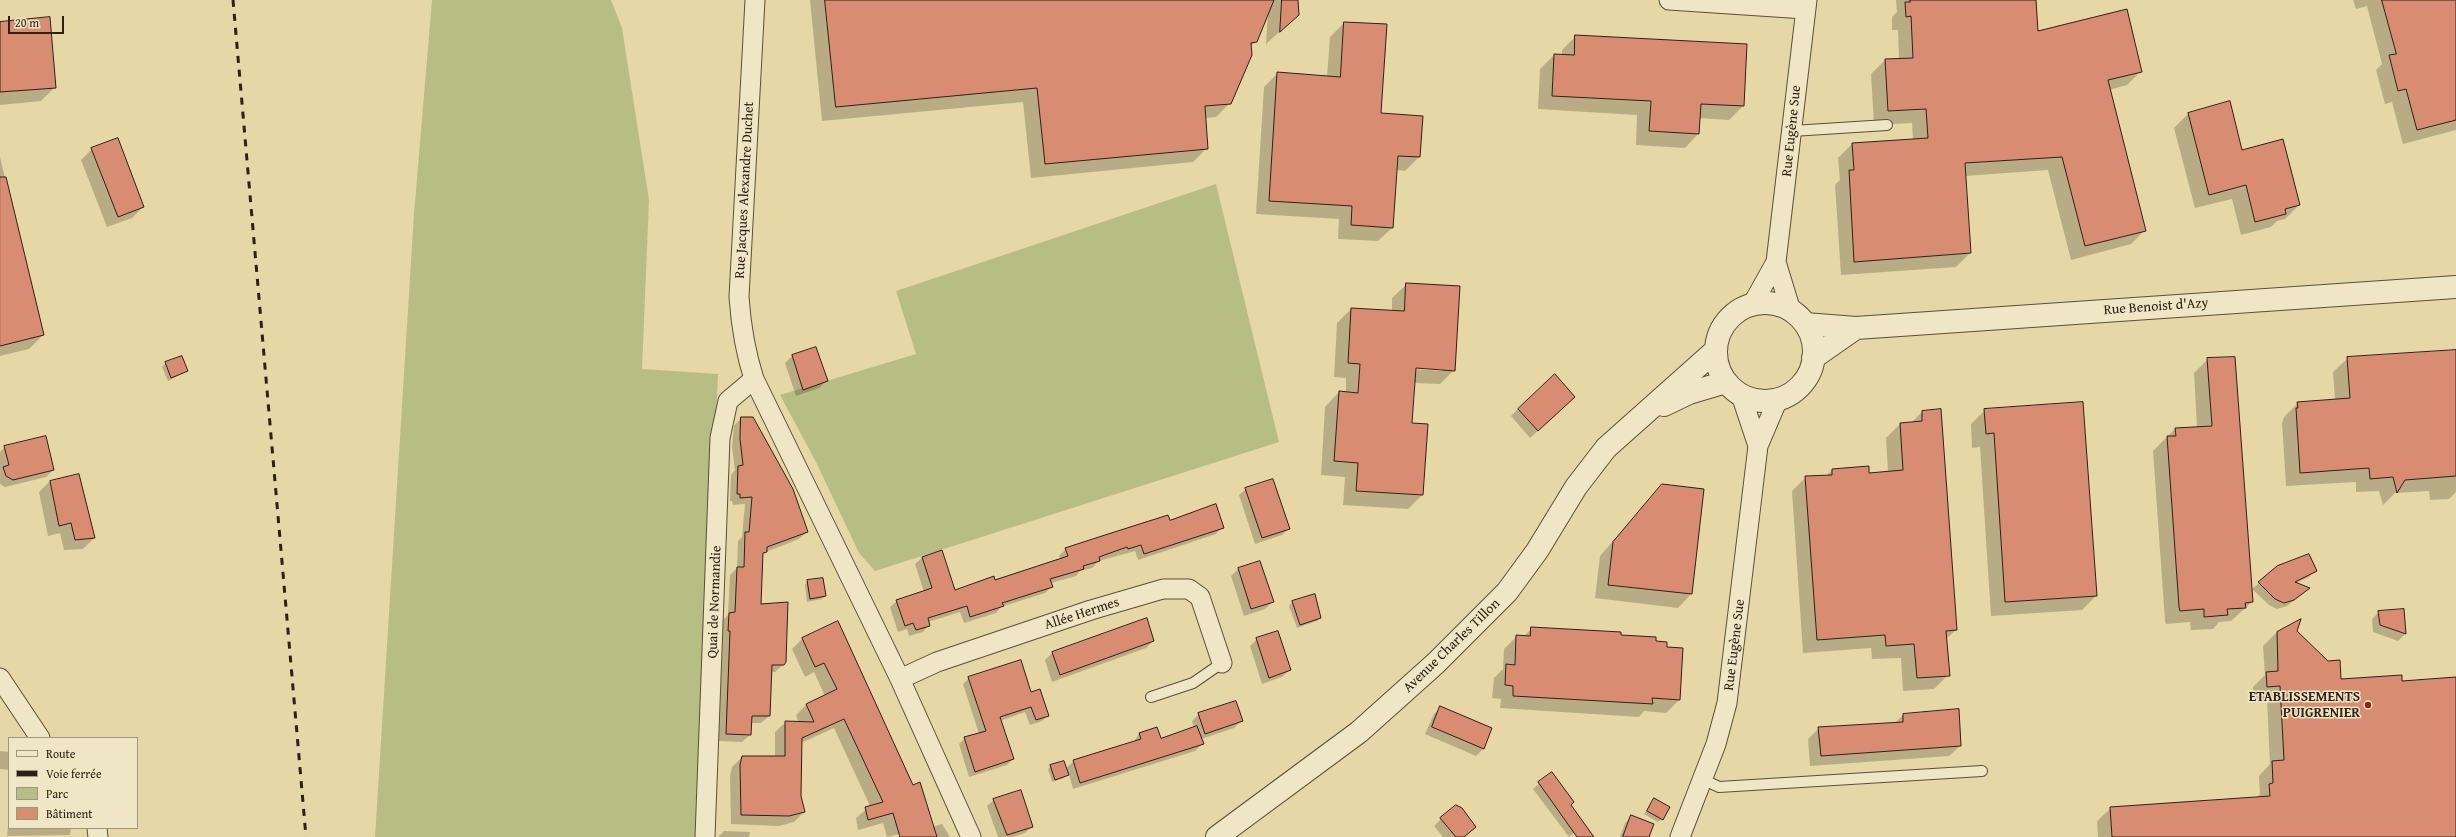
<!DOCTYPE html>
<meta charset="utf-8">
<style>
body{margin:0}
#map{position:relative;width:2456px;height:837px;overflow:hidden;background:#e5d8a6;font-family:"Gentium Book Plus",serif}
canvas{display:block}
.legend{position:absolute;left:8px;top:737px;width:130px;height:92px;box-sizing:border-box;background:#eee6c5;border:1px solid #a0977e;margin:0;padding:5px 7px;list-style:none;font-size:12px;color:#2c2114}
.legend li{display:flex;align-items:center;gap:8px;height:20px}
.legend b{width:20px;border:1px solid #a0977e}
.scale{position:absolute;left:8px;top:16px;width:56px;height:18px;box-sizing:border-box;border:2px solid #2c2114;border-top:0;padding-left:5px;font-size:12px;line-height:14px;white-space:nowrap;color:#2c2114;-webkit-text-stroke:3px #eee6c5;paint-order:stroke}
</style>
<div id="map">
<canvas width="2456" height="837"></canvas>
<ul class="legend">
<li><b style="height:5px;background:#eee6c5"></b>Route</li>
<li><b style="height:5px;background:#2c2114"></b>Voie ferrée</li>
<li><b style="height:11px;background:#b7be84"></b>Parc</li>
<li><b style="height:11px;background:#d88d73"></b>Bâtiment</li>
</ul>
<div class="scale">20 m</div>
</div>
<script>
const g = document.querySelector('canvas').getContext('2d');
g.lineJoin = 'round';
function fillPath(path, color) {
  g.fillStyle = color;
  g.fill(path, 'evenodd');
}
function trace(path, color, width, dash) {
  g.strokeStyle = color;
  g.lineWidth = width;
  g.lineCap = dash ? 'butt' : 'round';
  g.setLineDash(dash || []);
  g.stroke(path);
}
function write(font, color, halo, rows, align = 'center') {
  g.font = font + ' "Gentium Book Plus",serif';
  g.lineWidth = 3;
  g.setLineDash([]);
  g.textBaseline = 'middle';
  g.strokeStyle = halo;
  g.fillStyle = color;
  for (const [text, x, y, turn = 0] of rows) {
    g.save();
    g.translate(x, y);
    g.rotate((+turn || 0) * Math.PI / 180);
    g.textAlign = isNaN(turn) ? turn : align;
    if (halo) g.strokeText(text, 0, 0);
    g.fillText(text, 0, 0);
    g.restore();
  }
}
const green = new Path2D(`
 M432,0H611L622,28L649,200L642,369L718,374L697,837H375L414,214Z
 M1216,184L1279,442L875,571L859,553L816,462L780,395L916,354L896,291Z`);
const shadow = new Path2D(`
 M810,0H1297L1298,15L1266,44L1268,13L1256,41L1250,47L1230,103L1216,117L1205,118L1207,148L1193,162L1031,178L1023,102L822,121Z
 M1896,0H2035L2037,33L2141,71L2127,85L2109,90L2145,230L2131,244L2071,260L2048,170L1965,176L1970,253L1956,267L1841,275L1835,185L1840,180L1838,158L1852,144L1913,140L1912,123L1874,125L1871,74L1885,60H1899L1898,30H1892V17L1897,12Z
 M2353,0H2456V130L2403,144L2392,102L2385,104L2376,70L2382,64L2367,6L2356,9Z
 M0,23L55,87L41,101L0,105Z
 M1344,23L1380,114L1419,157L1405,171L1396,170L1392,228L1378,241L1338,239L1339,219L1256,214L1264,87L1278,73L1327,77L1330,37Z
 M1576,36L1743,106L1729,120L1699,118L1698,134L1685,148L1636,145L1637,115L1538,109L1540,69L1554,55H1562V50Z
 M2229,102L2242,151L2299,205L2285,219L2277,221L2271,227L2241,235L2232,199L2195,208L2174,128L2188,114Z
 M92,149L143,207L132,218L107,227L81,160Z
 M0,157L43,335L29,349L0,356Z
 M1407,284L1454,370L1440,384L1414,383L1411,424L1427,425L1422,495L1408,509L1343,505L1345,477L1321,475L1325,407L1339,392L1346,393V378L1334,377L1337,323L1351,309L1392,311V298ZM1411,367L1442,369V371L1411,369Z
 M815,348L826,381L819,388L796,396L785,363L792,356Z
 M2456,351V492L2449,499L2430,500L2429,491L2395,493L2383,505L2379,491L2356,492V482L2286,486L2282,423L2284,417L2298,403L2335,400L2333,372L2348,358Z
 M2208,359L2252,602L2231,621L2219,622L2213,629L2191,630L2190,622L2166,624L2165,621L2153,451L2175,429L2197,427L2194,373Z
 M166,363L187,371L168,381L162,367Z
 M1567,404L1530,438L1511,416L1518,409Z
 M1985,410L2096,596L2082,610L1991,616L1980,447L1972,448L1971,424Z
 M1922,412L1956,630L1946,639L1948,675L1934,689L1903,691L1901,658L1872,659L1871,648L1803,653L1792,491L1806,477L1826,476L1832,470L1868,474L1888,472L1886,438L1900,424L1911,423Z
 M741,418L807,532L799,539L766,552L762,555L760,606L783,665L775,672H771L769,716L761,723H750V735L742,742L718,741L723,638H721L722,621L728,615L730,575L737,568L738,541L742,537L745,504L733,505L732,501H730L731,475L735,470L732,447L734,426Z
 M5,447L53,470L46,477L5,487L0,484V452Z
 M50,481L94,538L83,549L64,550L60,533L48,536L39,492Z
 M1662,485L1703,489L1691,594L1678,608L1595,598L1600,556Z
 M1246,489L1289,528L1282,535L1255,544L1239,495Z
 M1169,521L1222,527L1216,534L1138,560L1135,551L1099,561L1092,568L1080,571L1076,576L1051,583L1052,586L1045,593L1001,607L996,613L964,623L960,612L928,622L929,625L923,632L909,636L907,629L898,632L890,607L897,601L924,592L915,564L922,558L941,551L954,591L1061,560L1059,556L1066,549Z
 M2278,567L2315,571L2309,577L2296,583L2308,588L2302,594L2287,606L2277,609L2269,605L2252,589Z
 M1238,569L1272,602L1265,609L1244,616L1231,576Z
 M808,581L825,596L822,599L807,602L805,584Z
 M1314,595L1320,618L1317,621L1297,628L1289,606L1292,602Z
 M2403,610L2405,634L2398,641L2373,632L2372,619L2379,612Z
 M1146,619L1153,641L1146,648L1052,682L1045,660L1052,653Z
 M837,623L932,827L942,824L950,837H906L905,833L887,837L883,823L858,830L856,818L870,806L834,728L801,743L800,796L804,812L794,822L779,826L731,824L730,776L732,767L742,757H775V732L786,722L799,723L796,715L806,705L825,696L814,672L805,677L792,649L802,639Z
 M1532,628L1620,636L1655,642L1666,648L1679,700L1666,713L1644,711L1639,717L1500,708L1501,699L1492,698L1494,678L1503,669L1504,649L1517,636L1523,637Z
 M2295,631L2340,680L2401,682L2456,678V837H2098L2097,821L2111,808L2256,798L2260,794L2259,776L2270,764L2267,699L2254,700L2253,687L2265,675L2263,646L2277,632Z
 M1257,639L1289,670L1282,677L1262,684L1250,646Z
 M969,678L1031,693L1048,715L1042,721L1030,725L1025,712L1000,721L1013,759L1007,765L969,777L959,744L965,738L979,734L963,684Z
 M1441,707L1491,729L1483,749L1476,756L1425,734L1434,714Z
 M1199,714L1241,721L1234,728L1201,739L1202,744L1195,751L1073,789L1069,774L1064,778L1052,782L1048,769L1051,766L1065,769L1074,761L1133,743L1139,734L1157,728L1160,739L1194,728L1192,721Z
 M1903,715L1960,746L1949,756L1810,766L1808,739L1819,728L1895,723Z
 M0,751L9,752V770L0,769Z
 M1551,773L1578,830L1569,837L1533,789Z
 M1654,799L1662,819L1658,822L1644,814Z
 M994,800L1032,826L1025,833L1013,837H998L987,806Z
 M1632,816L1648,837H1620L1625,823Z
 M9,817V828H71L70,835L7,836Z
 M1441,819L1464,837H1443L1434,826Z
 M724,831L750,832L749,837H718Z`);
const building = new Path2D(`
 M825,0H1274L1257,42L1251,43L1252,55L1231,104L1205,106L1208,149L1045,164L1037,88L836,107Z
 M1282,0H1298L1299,15L1280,32Z
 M1910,0H2036L2038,31L2127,9L2142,72L2108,80L2146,231L2085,246L2062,157L1965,163L1971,253L1854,262L1849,170H1854L1852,143L1928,138L1926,109L1888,111L1885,59L1913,58L1911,16L1906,17L1905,2H1910Z
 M2382,0H2456V120L2417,130L2406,89L2398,91L2389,55L2396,54Z
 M50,17L56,88L0,92V22Z
 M1344,22L1387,24L1381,113L1423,116L1420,157L1398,156L1393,228L1351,225L1352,206L1269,201L1277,72L1340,77Z
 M1575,35L1747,44L1744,106L1701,104L1699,134L1649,131L1651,101L1552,96L1554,54L1574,55Z
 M2230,101L2242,150L2283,139L2300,205L2285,209L2286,214L2255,222L2246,185L2209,195L2188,113Z
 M118,138L144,207L118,217L91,148Z
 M0,177H6L44,335L0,346Z
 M1406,283L1460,286L1455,371L1416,368L1412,423L1428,424L1423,495L1356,491L1358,463L1334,461L1339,391L1358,393L1360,364L1348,363L1351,308L1404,311Z
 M816,347L828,381L803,390L792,355Z
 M2456,350V476L2405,480L2397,493L2393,477L2370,479L2369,468L2300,473L2296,408H2298L2297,402L2350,398L2347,357Z
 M182,356L188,371L171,378L165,362Z
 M2235,357L2253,602L2245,603L2246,608L2227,609L2228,615L2204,617V609L2180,611L2179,607L2167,436H2176L2175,428L2212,426L2207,358Z
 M1555,374L1575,397L1538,431L1518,409Z
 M2083,402L2097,596L2005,602L1994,433L1986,434L1984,409Z
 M1941,409L1957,630L1946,631L1950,676L1917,678L1914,644L1886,646L1885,635L1817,640L1805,476L1832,475V469L1869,466V473L1903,470L1900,423L1922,421V411Z
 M741,417H753L793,489L808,532L767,547V552L763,553L761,604L788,602L786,662L784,665H772L770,716H752L751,735L726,734L730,631H728L729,613L735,612L737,567H744L745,532H749L752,497L740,498V494H737L738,466L743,465L740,439Z
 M46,436L54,470L13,480L6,476L3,467L9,465L4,446Z
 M79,474L95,538L75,540L71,523L59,526L50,481Z
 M1273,479L1290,529L1262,538L1245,488Z
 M1662,484L1704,489L1692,594L1608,585L1613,542Z
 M1216,504L1224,528L1144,554L1141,545L1128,549L1127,547L1099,557L1100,561L1083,566L1084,569L1050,579L1053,587L1002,603L1004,606L970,617L967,606L928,618L930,626L916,630L913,623L905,626L896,600L932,588L922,557L942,550L955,590L994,576L995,580L1068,556L1065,548L1105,535L1168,515L1170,520Z
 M2309,554L2317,571L2295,582L2310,588L2294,600L2284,603L2275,599L2258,582L2277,566Z
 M1260,561L1274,602L1251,609L1238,568Z
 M823,578L826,596L810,599L807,580Z
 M1315,594L1321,618L1300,625L1292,601Z
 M2404,609L2406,634L2380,625L2378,611Z
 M1147,618L1154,641L1060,675L1052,652Z
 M2301,619L2297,631L2328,661L2340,660L2341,679L2402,675V681L2456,677V837H2112L2110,807L2270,796L2269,784L2273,783L2272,761L2284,760L2280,686L2267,687L2266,672L2278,671L2277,632Z
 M838,621L913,785L920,782L937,837H900L893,813L868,820L865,807L883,802L844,719L802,738L801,796L805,812L789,816L741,815L740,765L742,756H785V721L814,722L806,704L837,689L824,663L815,667L802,638Z
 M1531,627L1621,632V635L1656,637V641L1667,642V647L1683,648L1680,700L1652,698L1653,704L1513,696V686L1505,685L1506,664L1515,665L1516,635L1530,636Z
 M1278,631L1291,670L1269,678L1256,638Z
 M1021,660L1031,692L1040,689L1049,716L1036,720L1031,707L1000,717L1014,759L975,772L964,737L986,731L968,677Z
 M1236,701L1243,721L1205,734L1198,713Z
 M1440,706L1492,728L1484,749L1432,727Z
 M1959,709L1961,746L1821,756L1818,727L1903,722V714Z
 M1197,726L1204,744L1080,783L1073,760L1141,739L1139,733L1157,727L1161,738Z
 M1064,761L1069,775L1055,780L1050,765Z
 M1552,772L1574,802L1571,805L1594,837H1577L1538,782Z
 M1021,790L1033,827L1007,835L993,799Z
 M1654,798L1670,807L1663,820L1647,811Z
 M1456,805L1462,808L1476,827L1464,837H1456L1440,818Z
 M1631,815L1654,824L1649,837H1623Z`);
const service = new Path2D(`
 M1792,131L1887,125
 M1151,697L1193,683L1222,663
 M1702,779L1719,787L1982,771`);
const minor = new Path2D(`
 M755,0L739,297C741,326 745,351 754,379L900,679L971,837
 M1669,0L1805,9
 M1776,262L1791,311
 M1752,305L1776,262L1807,0
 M1741,395L1758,446
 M0,678L40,738
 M900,679L937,662L1091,610L1163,589H1189L1200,597L1222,663
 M97,828L98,837
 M705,837L720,438L728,401L754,379
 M1680,837L1716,744L1727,703L1758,446L1778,399`);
const tertiary = new Path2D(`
 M1716 352a49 49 0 1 1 98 0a49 49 0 1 1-98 0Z
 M1805,324L1856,328L2456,287
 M1813,358L1856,328
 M1664,405L1689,393L1726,382
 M1217,837L1359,732L1436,663L1507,592L1537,551L1576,487L1606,448L1716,350`);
const rail = new Path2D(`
 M233,0L306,837`);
const markers = [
 [2368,705,4,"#8f2418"]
];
const streetNames = [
 ["Rue Eugène Sue",1792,131,-84],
 ["Rue Jacques Alexandre Duchet",745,190,-87],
 ["Rue Benoist d'Azy",2156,307,-4],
 ["Quai de Normandie",715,602,-88],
 ["Allée Hermes",1082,614,-18],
 ["Rue Eugène Sue",1735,645,-83],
 ["Avenue Charles Tillon",1452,646,-44]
];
const poiNames = [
 ["ETABLISSEMENTS",2360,697],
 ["PUIGRENIER",2360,713]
];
fillPath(green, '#b7be84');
fillPath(shadow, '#0003');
fillPath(building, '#d88d73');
trace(building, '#2c2114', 1);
trace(service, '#5a4f38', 12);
trace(minor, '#5a4f38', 21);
trace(tertiary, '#5a4f38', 24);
trace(service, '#eee6c5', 10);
trace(minor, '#eee6c5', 19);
trace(tertiary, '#eee6c5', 22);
trace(rail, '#2c2114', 3, [7, 7]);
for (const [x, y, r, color] of markers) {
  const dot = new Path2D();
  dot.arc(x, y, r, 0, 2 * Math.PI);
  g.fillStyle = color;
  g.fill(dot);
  trace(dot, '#eee6c5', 1.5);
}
write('14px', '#2c2114', '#eee6c5', streetNames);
write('bold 14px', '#2c2114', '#eee6c5', poiNames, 'right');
</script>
